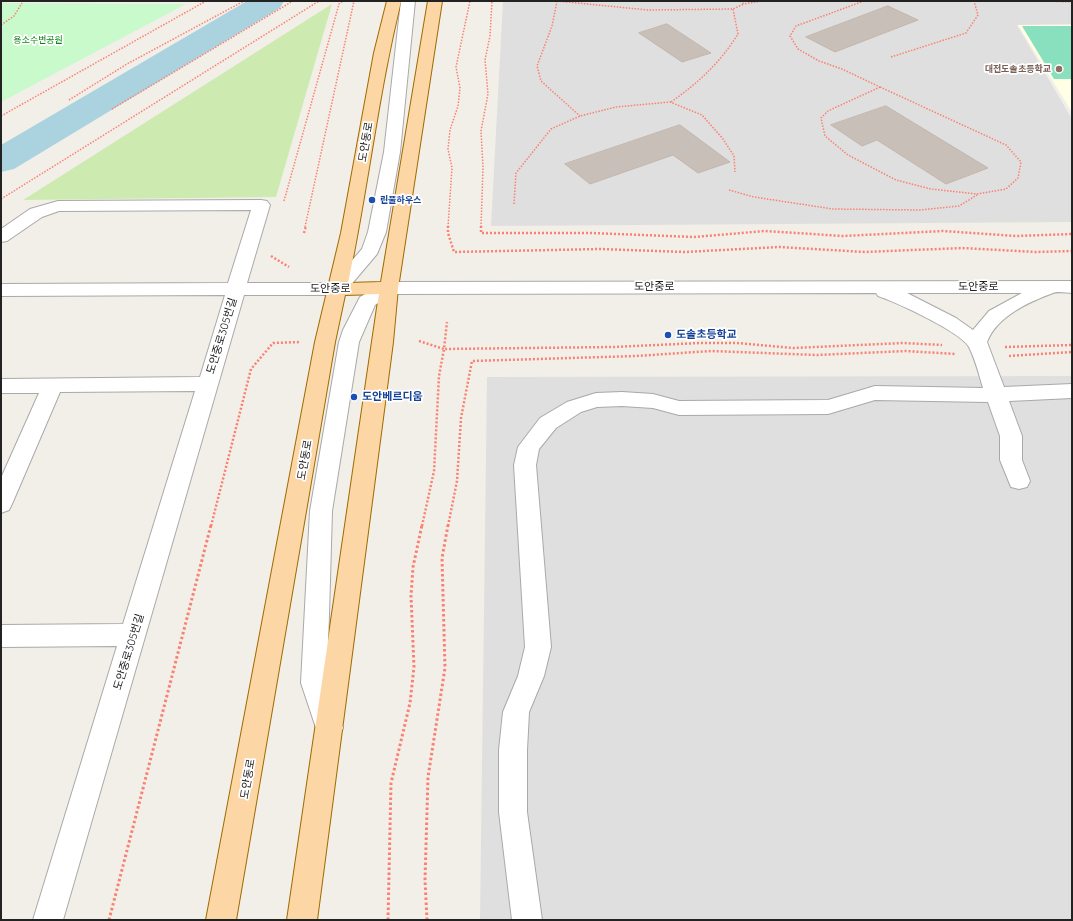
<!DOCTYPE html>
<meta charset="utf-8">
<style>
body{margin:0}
#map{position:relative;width:1073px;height:921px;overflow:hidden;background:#f2efe9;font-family:Quicksand,sans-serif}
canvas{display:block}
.frame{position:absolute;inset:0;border:2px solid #222;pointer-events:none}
</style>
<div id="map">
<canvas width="1073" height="921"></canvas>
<div class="frame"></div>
</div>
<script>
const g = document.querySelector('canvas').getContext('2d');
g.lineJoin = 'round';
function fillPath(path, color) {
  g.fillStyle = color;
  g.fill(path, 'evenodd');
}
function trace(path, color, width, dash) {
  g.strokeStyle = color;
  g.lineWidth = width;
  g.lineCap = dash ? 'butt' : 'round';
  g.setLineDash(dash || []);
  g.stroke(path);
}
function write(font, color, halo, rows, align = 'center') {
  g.font = font + ' Quicksand,"Noto Sans KR",sans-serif';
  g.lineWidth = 3.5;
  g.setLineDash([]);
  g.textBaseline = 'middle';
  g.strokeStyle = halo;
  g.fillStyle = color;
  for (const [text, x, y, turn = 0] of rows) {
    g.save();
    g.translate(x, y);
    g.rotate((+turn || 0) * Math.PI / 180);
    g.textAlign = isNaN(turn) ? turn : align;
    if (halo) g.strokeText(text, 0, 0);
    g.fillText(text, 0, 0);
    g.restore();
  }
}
const residential = new Path2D(`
 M503,1H1072V24L1017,25L1072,119V222L491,226Z
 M1072,376V920H480L487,377Z`);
const education = new Path2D(`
 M1018,25H1072V112Z`);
const grass = new Path2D(`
 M332,4L276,197L23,200Z`);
const park = new Path2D(`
 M1,3L186,4L1,102Z`);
const pitch = new Path2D(`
 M1022,26H1072V79H1054Z`);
const river = new Path2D(`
 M247,1H284L280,8L14,169L1,172V145Z`);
const building = new Path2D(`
 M888,6L918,20L835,52L806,37Z
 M667,24L711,53L682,62L639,33Z
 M886,106L988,168L946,184L877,140L862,146L831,125Z
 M680,125L730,162L698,173L673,155L590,184L565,164Z`);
const pathFar2 = new Path2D(`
 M557,1L648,10L733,9L744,4
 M557,1L552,26L537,66L541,81L580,116
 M740,1L744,4L762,1
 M864,1L796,26L790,36L798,49L819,61L842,69L880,87
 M962,1H969
 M1044,1L1072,2
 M1,25L14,16L22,3
 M891,57L966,33L978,15L974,1
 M880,87L1006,145L1021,162L1018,178L1006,189L977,194L931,189L896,180L848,155L825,136L821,118L828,111Z
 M69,100L127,64L244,1
 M671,102C698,83 720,63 738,34L733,9
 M112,109L293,1
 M1,116L206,1
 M729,190L754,197L833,209L920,210L959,206L977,195
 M1,199L319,1
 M284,201L339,4L343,1
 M514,204L516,173L551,129L580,116L616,107L670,102L702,115L723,139L734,156L735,172
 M305,227L354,1
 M448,227L452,168L448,149L450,130L458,106L460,88L456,67L470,1
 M481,227L483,167L481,131L488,94L485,60L490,36L492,1`);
const pathFar1 = new Path2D(`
 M448,226V233L454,252L600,249L685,252L779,247L865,252L962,248L1036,252L1072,251
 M481,226V233H591L694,237L765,231L843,236L943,231L1016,236L1072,234
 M304,233L306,226
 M271,256L289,267
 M419,341L444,349L447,322
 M1005,347L1072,345
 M1009,356L1072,352
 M211,526L251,369L273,343L301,342
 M422,526L434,471L439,376L444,349L613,347L700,343H737L793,348L903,343L942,345
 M448,526L457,481L461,418L472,361L636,356L711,351L817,355L906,351L955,354`);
const path = new Path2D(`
 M109,920L211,525
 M388,920L391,783L410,703L414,667L411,596L413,567L422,525
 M427,920L425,880L428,777L445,668L442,558L448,525`);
const minor = new Path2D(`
 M401,1H415L400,152L386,232L377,254L344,293L337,295H244L63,920H33L117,646L1,647V625L123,624L195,391L60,392L12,504L9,510L1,513V478L39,393H1V379L200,377L225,295L1,296V284L228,283L251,210L59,211L42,217L7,241L1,242V229L30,209L58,201L261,200L267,201L270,205L247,283H332L362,249L368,232L384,152Z
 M1072,281V293C1067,293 1058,291 1053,293C1029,302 997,316 987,342L1004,387L1072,384V398L1009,401L1022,436V460L1030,481L1027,487L1019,489L1011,487L1000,460V436L988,402L875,400L828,414L679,415L653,408L622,406L597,407L581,412L556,428L539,449L536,465L551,647L544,676L529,712L527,750V812L542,920H512L499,812V750L503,712L518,676L525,647L514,465L518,447L540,418L567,402L596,393L622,392L653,394L679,401L828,400L875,386L983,388C979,374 975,359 969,347C961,332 896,302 878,296L876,293L393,294L375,305L359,342L332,511L327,683L343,728L339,737L329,740L319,737L301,683L310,511L339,342L343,330L360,297L382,284L389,282ZM907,293H1022L989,311L973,330L956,318Z`);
const major = new Path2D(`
 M387,1H401C378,94 368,189 348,283L381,282L428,1H442L398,288L393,342L317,920H287L379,294L345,295L335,342L236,920H206L315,342L341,233L374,53Z`);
const markers = [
 [1059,69,4,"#8d6e63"],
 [372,200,4,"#1a4fb4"],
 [668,335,4,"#1a4fb4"],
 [354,397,4,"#1a4fb4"]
];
const farParknames = [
 ["용소수변공원",38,40]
];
const farEducationnames = [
 ["대전도솔초등학교",1051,69]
];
const farTransitnames = [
 ["린풀하우스",380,200]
];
const streetNames = [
 ["도안동로",366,142,-80],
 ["도안중로",654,287],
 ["도안중로",978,287],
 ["도안중로",330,289],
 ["도안중로305번길",222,336,-73],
 ["도안동로",305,460,-80],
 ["도안중로305번길",129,652,-73],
 ["도안동로",248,779,-80]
];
const transitNames = [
 ["도솔초등학교",676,335],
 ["도안베르디움",362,397]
];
fillPath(residential, '#e0dfdf');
fillPath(education, '#ffffe5');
fillPath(grass, '#cdebb0');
fillPath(park, '#c8facc');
fillPath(pitch, '#88e0be');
fillPath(river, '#aad3df');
fillPath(building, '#c7bfb8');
trace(building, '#c4b6ab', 1);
trace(minor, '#a9a9a9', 2);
trace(major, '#a06b00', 2);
trace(pathFar2, '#fa8072', 1.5, [1.5, 1.5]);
trace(pathFar1, '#fa8072', 2.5, [2, 2]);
trace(path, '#fa8072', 3, [2.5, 2.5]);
fillPath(minor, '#fff');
fillPath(major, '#fcd6a4');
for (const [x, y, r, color] of markers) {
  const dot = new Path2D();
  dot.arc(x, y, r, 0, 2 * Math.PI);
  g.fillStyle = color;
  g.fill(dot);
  trace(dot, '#fff', 1.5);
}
write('9px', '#0c8416', '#fff', farParknames);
write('bold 9px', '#785e54', '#fff', farEducationnames, 'right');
write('bold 9px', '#164399', '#fff', farTransitnames, 'left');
write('11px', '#222', '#fff', streetNames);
write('bold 11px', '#164399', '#fff', transitNames, 'left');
</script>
